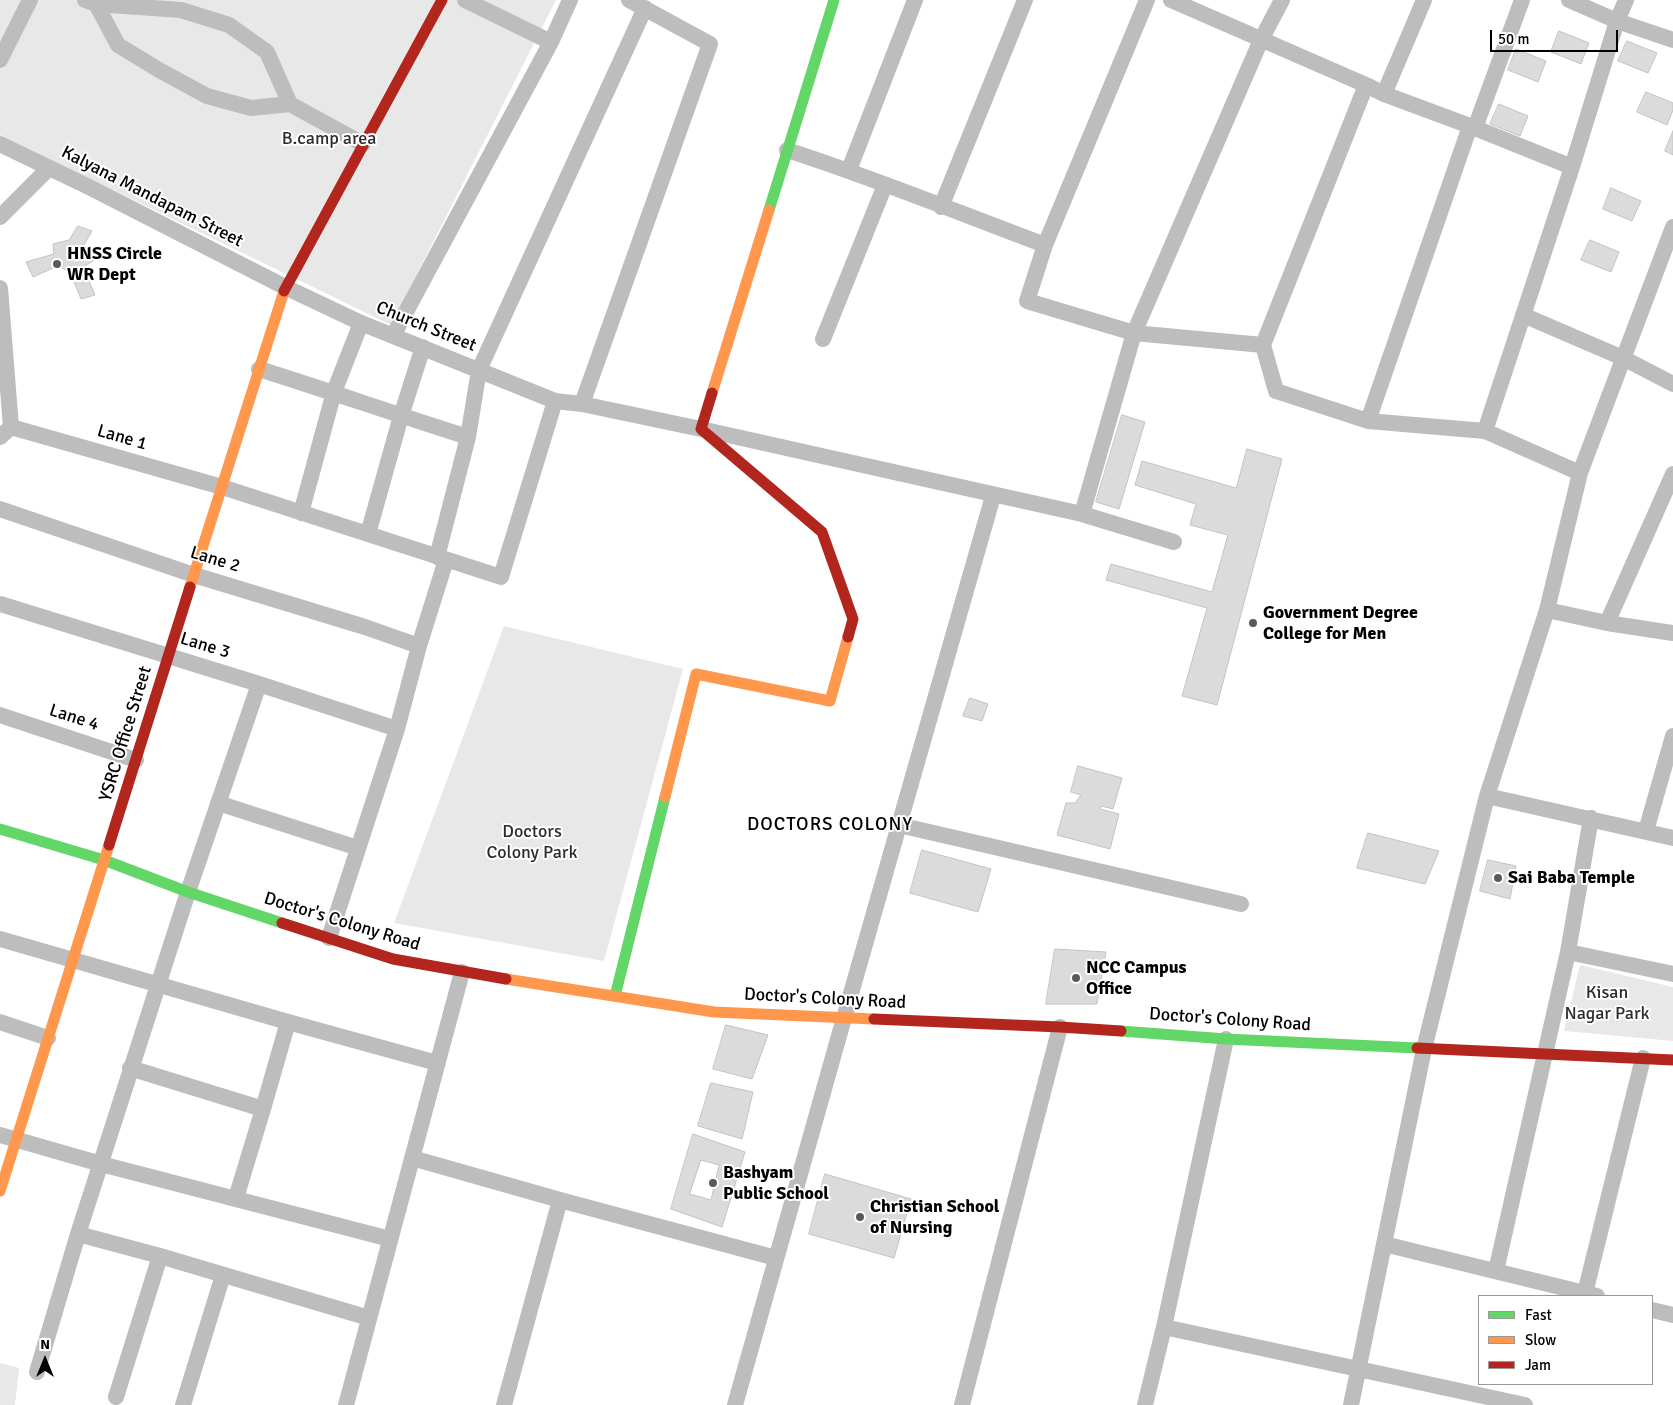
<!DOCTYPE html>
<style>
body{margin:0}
#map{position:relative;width:1673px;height:1405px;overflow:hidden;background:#fff;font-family:Signika,sans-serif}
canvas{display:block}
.legend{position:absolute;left:1478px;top:1295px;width:175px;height:90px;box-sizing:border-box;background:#fff;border:1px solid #999;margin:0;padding:6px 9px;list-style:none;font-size:15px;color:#000}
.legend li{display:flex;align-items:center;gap:10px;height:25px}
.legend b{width:25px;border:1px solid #999}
.north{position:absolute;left:20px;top:1335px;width:50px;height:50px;-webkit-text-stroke:4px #fff;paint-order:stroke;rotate:0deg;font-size:14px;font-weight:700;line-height:20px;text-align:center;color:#000}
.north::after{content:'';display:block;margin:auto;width:18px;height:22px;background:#000;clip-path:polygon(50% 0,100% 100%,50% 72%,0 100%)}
.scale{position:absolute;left:1490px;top:30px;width:128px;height:22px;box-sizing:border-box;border:2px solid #000;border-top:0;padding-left:6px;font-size:15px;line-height:18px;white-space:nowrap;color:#000;-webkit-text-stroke:4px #fff;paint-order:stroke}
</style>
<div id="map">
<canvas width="1673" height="1405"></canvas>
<ul class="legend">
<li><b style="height:6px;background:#63d668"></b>Fast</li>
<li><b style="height:6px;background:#ff974d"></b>Slow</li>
<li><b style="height:6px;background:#b3261e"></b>Jam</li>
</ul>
<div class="north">N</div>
<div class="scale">50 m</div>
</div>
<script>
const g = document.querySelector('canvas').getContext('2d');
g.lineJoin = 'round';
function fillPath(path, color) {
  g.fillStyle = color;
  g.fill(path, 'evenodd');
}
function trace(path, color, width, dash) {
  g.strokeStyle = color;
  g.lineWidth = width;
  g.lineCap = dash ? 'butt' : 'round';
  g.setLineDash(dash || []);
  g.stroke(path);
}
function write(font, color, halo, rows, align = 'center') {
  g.font = font + ' Signika,sans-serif';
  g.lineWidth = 4;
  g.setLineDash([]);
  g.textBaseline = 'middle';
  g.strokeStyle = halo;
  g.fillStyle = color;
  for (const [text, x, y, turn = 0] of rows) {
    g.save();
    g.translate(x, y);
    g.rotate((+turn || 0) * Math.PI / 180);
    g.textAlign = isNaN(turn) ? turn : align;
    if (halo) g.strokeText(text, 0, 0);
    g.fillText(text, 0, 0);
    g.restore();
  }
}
const green = new Path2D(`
 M0,0H556L391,325L0,135Z
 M504,626L683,669L604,961L394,923Z
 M1580,965L1673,987V1041L1564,1031Z
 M0,1363L19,1368L15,1405H0Z`);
const building = new Path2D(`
 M1559,31L1589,43L1581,64L1551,52Z
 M1627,41L1657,53L1648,73L1618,61Z
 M1516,49L1546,61L1538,82L1508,70Z
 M1646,92L1673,103V110L1667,125L1637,112Z
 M1499,104L1528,116L1520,136L1490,124Z
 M1673,131V155L1665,151Z
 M1611,188L1641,201L1632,221L1603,209Z
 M78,226L92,231L81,250L93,261L83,267L95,295L81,299L70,272L58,266L33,277L26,262L54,254L53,244L69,240Z
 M1590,240L1619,252L1611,272L1581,260Z
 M1122,415L1145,422L1119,509L1096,502Z
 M1247,449L1282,459L1217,705L1182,696L1207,608L1106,580L1111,564L1212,592L1228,535L1190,525L1196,504L1135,485L1142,461L1236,488Z
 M970,698L988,704L982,721L963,716Z
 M1078,766L1122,778L1113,809L1101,806L1100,809L1119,814L1110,849L1057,835L1066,803H1075L1081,795L1071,792Z
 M1368,833L1439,851L1425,884L1357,868Z
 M922,850L991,869L978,912L910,893Z
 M1488,860L1516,866L1510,899L1480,891Z
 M1055,949L1106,952L1097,1004H1046Z
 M726,1025L768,1035L752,1079L713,1069Z
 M711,1083L753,1092L742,1139L698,1126Z
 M693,1134L745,1152L722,1227L671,1209ZM701,1160L719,1165L711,1200L690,1194Z
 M825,1174L911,1199L894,1258L809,1234Z`);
const street = new Path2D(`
 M85,0L96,4L181,10L229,25L267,52L290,104
 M465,0L551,42
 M1147,0L1045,245L1027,301L1134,333L1263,345L1276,391L1368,421L1485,431L1580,473
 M1171,0L1366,85L1384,94L1470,126L1572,167
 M1569,0L1617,21L1673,40
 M96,4L118,45L159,70L207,96L251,108L290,104L363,144
 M0,60L30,0
 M1384,94L1424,0
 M1475,128L1522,0
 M0,144L89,187L285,287L361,323L555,401L582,404L701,429L1082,514L1174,542
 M787,150C874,178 959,213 1045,245
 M849,170L915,0
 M941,207L1025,0
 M0,217L49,168
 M0,288L11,427
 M1523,315L1623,358L1673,384
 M393,336L551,42L570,0
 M823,339L885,185
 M1263,345L1366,85
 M259,369C329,391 398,415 468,437
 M582,404L710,44L629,0
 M1368,421L1470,126
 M11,427L222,487L501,577L555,401
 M1485,431L1572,167L1617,21L1626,0
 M0,437L11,427
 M0,509L194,575L365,627L419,646
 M301,513L334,392L361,323
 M1082,514L1134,333L1261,40L1282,0
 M368,534L401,416L423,347
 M437,557L468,437L479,370L645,8
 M0,604L259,684L397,729
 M1547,610L1607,623L1673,633
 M1607,623L1673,474
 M0,715L136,760
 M1487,796L1673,838
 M218,803L358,848
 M899,825L1241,904
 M1646,831L1673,736
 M329,938L397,729L419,646L446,560
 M0,939L288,1022L437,1063
 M1568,952L1673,974
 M0,1022L48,1038
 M130,1068L263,1109L288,1022
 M0,1135L101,1164L390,1239
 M412,1158L560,1200L776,1258
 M236,1198L263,1109
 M1384,1244L1597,1296
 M160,1256L78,1234L188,892L259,684
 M1496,1271L1568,952L1591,818
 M1585,1293L1643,1058
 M1652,1310L1673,1315
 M1164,1327L1525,1405
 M37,1372L78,1234
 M116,1397L160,1256L369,1318
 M183,1405L223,1275
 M346,1405L462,972
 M504,1405L560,1200
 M735,1405L844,1018L993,496
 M962,1405L1060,1027
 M1145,1405L1164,1327L1226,1039
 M1351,1405L1424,1049L1487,796L1547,610L1580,473L1673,227`);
const fast = new Path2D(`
 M769,210L834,0
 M0,829L104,860L188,892L282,923
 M615,996L665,797
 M1121,1031L1226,1039L1417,1048`);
const slow = new Path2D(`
 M712,393L769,210
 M190,587L284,291
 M665,797L696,674L830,701L848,637
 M506,979L714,1012L874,1019
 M0,1191L109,845`);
const jam = new Path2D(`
 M284,291L442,0
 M712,393L701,429L822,532L853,619L848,637
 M109,845L190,587
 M282,923L393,959L506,979
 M874,1019L1060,1027L1121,1031
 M1417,1048L1673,1060`);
const markers = [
 [57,264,5,"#595959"],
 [1253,623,5,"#595959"],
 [1498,878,5,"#595959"],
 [1076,978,5,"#595959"],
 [713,1183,5,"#595959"],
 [860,1217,5,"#595959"]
];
const parkNames = [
 ["B.camp area",329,139],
 ["Doctors",532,832],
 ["Colony Park",532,853],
 ["Kisan",1607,993],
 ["Nagar Park",1607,1014]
];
const streetNames = [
 ["Kalyana Mandapam Street",152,197,27],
 ["Church Street",426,327,22],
 ["Lane 1",122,438,16],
 ["Lane 2",215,560,17],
 ["Lane 3",205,646,17],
 ["Lane 4",74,718,18],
 ["YSRC Office Street",126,734,-73],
 ["Doctor's Colony Road",342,922,17],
 ["Doctor's Colony Road",825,999,3],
 ["Doctor's Colony Road",1230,1020,4]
];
const poiNames = [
 ["HNSS Circle",67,254],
 ["WR Dept",67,275],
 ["Government Degree",1263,613],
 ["College for Men",1263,634],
 ["Sai Baba Temple",1508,878],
 ["NCC Campus",1086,968],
 ["Office",1086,989],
 ["Bashyam",723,1173],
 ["Public School",723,1194],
 ["Christian School",870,1207],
 ["of Nursing",870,1228]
];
const neighbourhoodNames = [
 ["DOCTORS COLONY",830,825]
];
fillPath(green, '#e8e8e8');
fillPath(building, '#dbdbdb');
trace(building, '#c3c3c3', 1);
trace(street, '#bdbdbd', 16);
trace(fast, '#63d668', 11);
trace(slow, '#ff974d', 11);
trace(jam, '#b3261e', 11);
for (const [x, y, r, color] of markers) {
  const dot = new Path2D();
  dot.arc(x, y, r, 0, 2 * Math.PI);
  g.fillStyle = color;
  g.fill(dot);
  trace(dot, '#fff', 2);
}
write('18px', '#2c2c2c', '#fff', parkNames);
write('18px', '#000', '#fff', streetNames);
write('bold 18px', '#000', '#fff', poiNames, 'left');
g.letterSpacing = '1px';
write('19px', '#000', '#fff', neighbourhoodNames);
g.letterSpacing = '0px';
</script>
